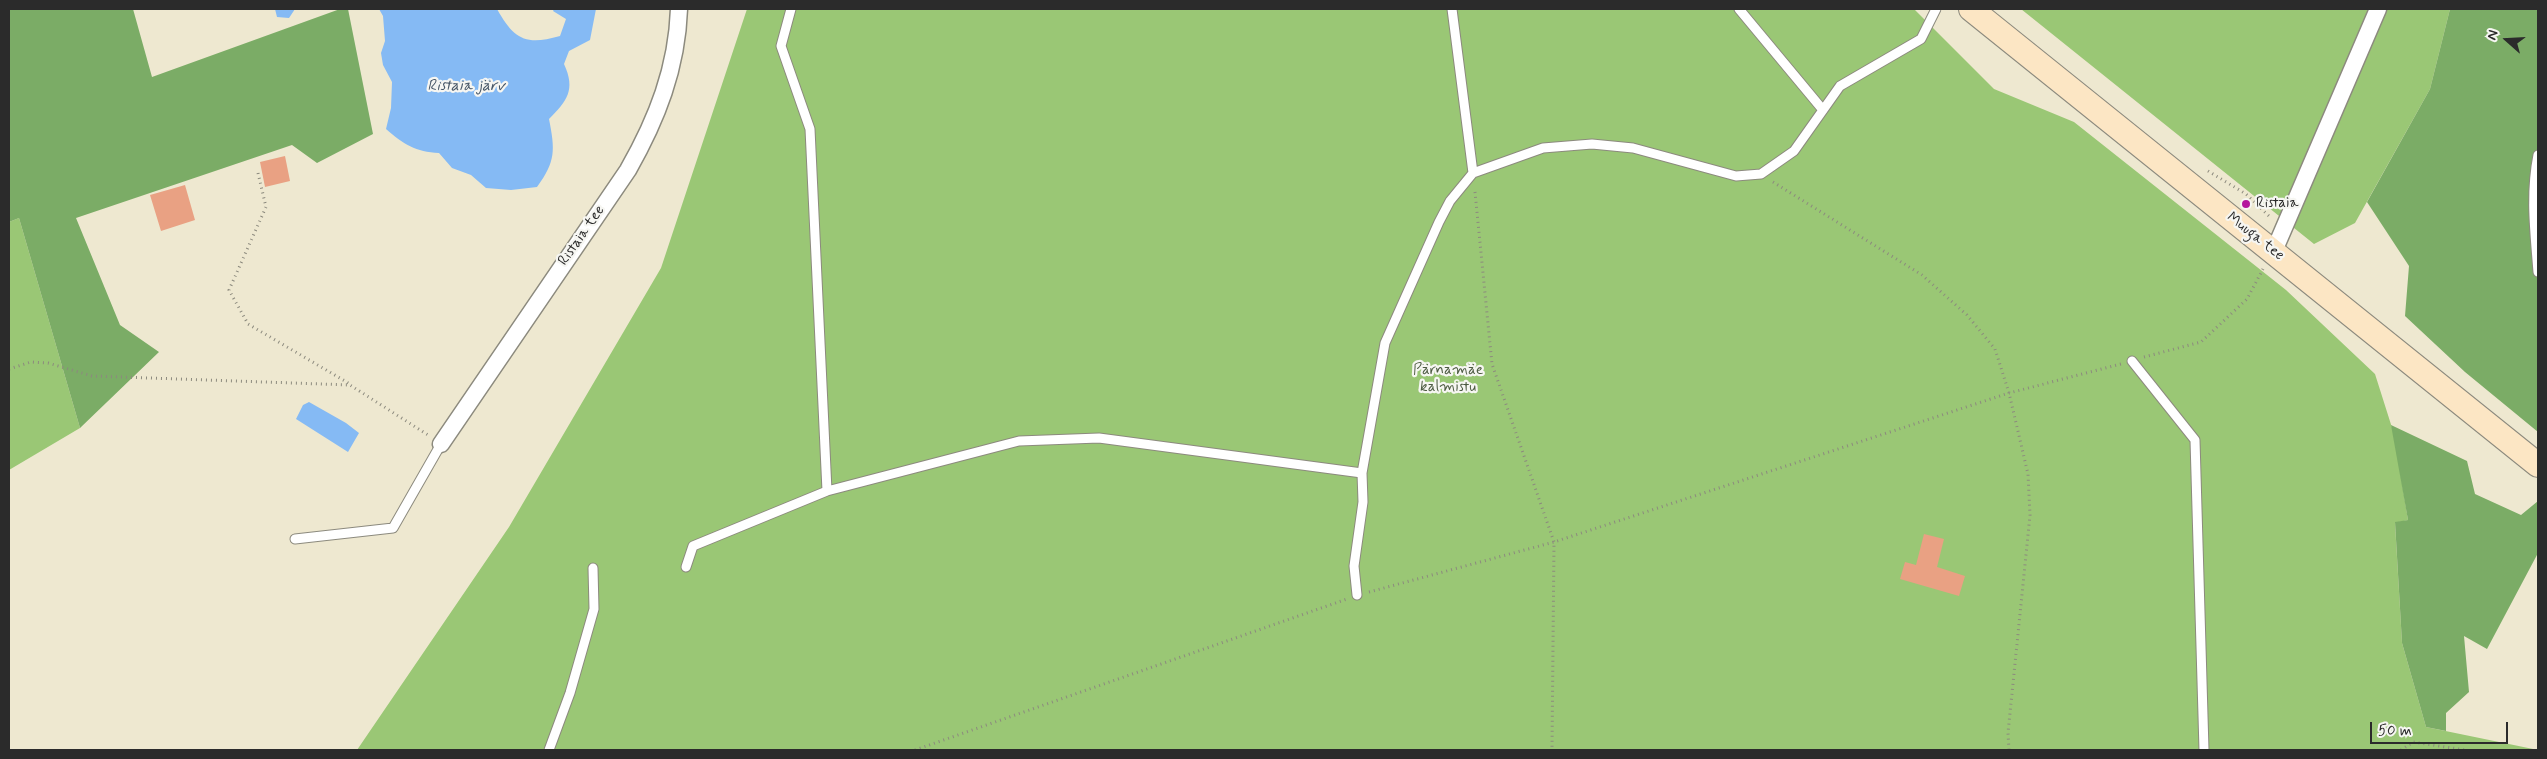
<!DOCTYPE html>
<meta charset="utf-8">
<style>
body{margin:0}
#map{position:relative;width:2547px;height:759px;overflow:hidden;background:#eee8d0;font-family:Mynerve,sans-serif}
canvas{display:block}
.frame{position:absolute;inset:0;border:10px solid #2b2b2b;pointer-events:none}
.north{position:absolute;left:2482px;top:15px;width:50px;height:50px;-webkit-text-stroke:4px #f6f6f2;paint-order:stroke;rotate:289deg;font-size:14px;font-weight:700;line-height:20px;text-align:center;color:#2b2b2b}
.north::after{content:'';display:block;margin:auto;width:18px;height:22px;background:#2b2b2b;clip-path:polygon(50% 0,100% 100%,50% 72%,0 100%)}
.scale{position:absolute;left:2370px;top:722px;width:138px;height:22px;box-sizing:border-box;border:2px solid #2b2b2b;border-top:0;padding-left:6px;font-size:15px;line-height:18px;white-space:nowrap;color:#2b2b2b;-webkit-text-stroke:4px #f6f6f2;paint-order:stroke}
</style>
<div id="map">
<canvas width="2547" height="759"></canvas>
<div class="frame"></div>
<div class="north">N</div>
<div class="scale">50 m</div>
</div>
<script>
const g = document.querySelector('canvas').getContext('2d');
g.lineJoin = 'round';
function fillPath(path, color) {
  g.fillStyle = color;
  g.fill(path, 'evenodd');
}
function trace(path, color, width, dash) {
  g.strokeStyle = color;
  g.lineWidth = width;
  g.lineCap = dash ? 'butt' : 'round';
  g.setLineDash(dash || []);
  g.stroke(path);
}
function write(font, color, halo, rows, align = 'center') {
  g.font = font + ' Mynerve,sans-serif';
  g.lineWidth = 4.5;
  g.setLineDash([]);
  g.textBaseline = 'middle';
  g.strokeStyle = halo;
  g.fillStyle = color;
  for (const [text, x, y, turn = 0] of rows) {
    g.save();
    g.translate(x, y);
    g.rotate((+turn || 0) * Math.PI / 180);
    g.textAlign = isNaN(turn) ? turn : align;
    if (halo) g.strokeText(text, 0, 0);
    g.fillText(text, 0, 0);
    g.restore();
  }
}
const green = new Path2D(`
 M747,9H1914L1994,89L2074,122L2286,290L2375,374L2394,434L2408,520L2395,523L2402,643L2426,727L2538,750H357L509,527L661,268Z
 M2021,9H2450L2430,89L2355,223L2314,244Z
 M19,218L80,428L9,470V222Z`);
const forest = new Path2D(`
 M9,9H133L152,77L340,9H348L373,134L317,163L292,145L76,218L120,325L159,352L80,428L19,218L9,222Z
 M2450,9H2538V432L2465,372L2405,316L2409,266L2367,202L2430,89Z
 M2391,425L2467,461L2475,494L2521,515L2538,501V553L2487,649L2464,636L2469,692L2446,713V731L2426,727L2402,643L2395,522L2408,520Z`);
const water = new Path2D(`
 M275,9H295L289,18L277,17Z
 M379,9H497C514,39 525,46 560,36L566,19L553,11L554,9H596L590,40L569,51L564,64C576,90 567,101 549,119C555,150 556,161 537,187L511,190L486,188L471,175L452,168L439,153C416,152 403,144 386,129L391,108L392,82L383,65L381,53L385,41L383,16Z
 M309,402L346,423L359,433L348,452L296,419L303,405Z`);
const building = new Path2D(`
 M285,156L290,181L265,187L260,162Z
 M185,185L195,220L161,231L150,195Z
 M1924,534L1944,539L1937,567L1965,576L1959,596L1900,579L1905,562L1916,565Z`);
const path = new Path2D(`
 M2208,171L2246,194L2271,218
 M258,173L266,207L229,290L248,324L350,384
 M1773,182L1922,275L1967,315L1995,349L2009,393L2028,474L2030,515L2008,733L2009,750
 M1475,192L1492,364L1554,542L1552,750
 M2144,357L2201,342L2247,299L2263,269
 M9,369L31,362L48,363L92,376L350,385L428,435
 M1369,592L1554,542L2009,393L2121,364
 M915,750L1347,599
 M2401,750L2413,742L2465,750`);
const lane = new Path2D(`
 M791,9L781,46L810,129L827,491
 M1452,9L1473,173
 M1739,9L1823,110
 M2538,155C2530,195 2535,232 2538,272
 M2132,361L2195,440L2204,750
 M295,539L393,528L441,444
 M686,567L693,546L827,491L1019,441L1099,438L1362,473
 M1357,595L1354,566L1363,502L1362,473L1385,343L1439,222L1450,201L1473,173L1543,148L1592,144L1633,148L1736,176L1761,174L1794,151L1840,86L1921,39L1936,9
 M549,750L570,693L594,609L593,568`);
const street = new Path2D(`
 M2274,251L2378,9
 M441,444L628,170C657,119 677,68 679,9`);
const secondary = new Path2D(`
 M1971,9L2538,465`);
const markers = [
 [2246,204,5,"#b5179e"]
];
const poiNames = [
 ["Ristaia",2256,204]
];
const streetNames = [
 ["Ristaia tee",582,236,-55],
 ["Muuga tee",2255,237,38]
];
const parkNames = [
 ["Pärnamäe",1448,371],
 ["kalmistu",1448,388]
];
const waterNames = [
 ["Ristaia järv",466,87]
];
fillPath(green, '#9ac775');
fillPath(forest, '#7bac66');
fillPath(water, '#85baf4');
fillPath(building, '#e9a183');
trace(lane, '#8c8a7e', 11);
trace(street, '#8c8a7e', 19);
trace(secondary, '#8c8a7e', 26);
trace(path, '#8c8a7e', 3, [1, 4]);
trace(lane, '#fff', 9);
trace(street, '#fff', 16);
trace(secondary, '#fce6c4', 24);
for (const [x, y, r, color] of markers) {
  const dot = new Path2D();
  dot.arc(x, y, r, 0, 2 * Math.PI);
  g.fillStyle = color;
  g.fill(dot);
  trace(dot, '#f6f6f2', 2);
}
write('15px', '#2b2b2b', '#f6f6f2', poiNames, 'left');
write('15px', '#2b2b2b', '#f6f6f2', streetNames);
write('15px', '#4c5a41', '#f6f6f2', parkNames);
write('italic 16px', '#465667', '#f6f6f2', waterNames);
</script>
